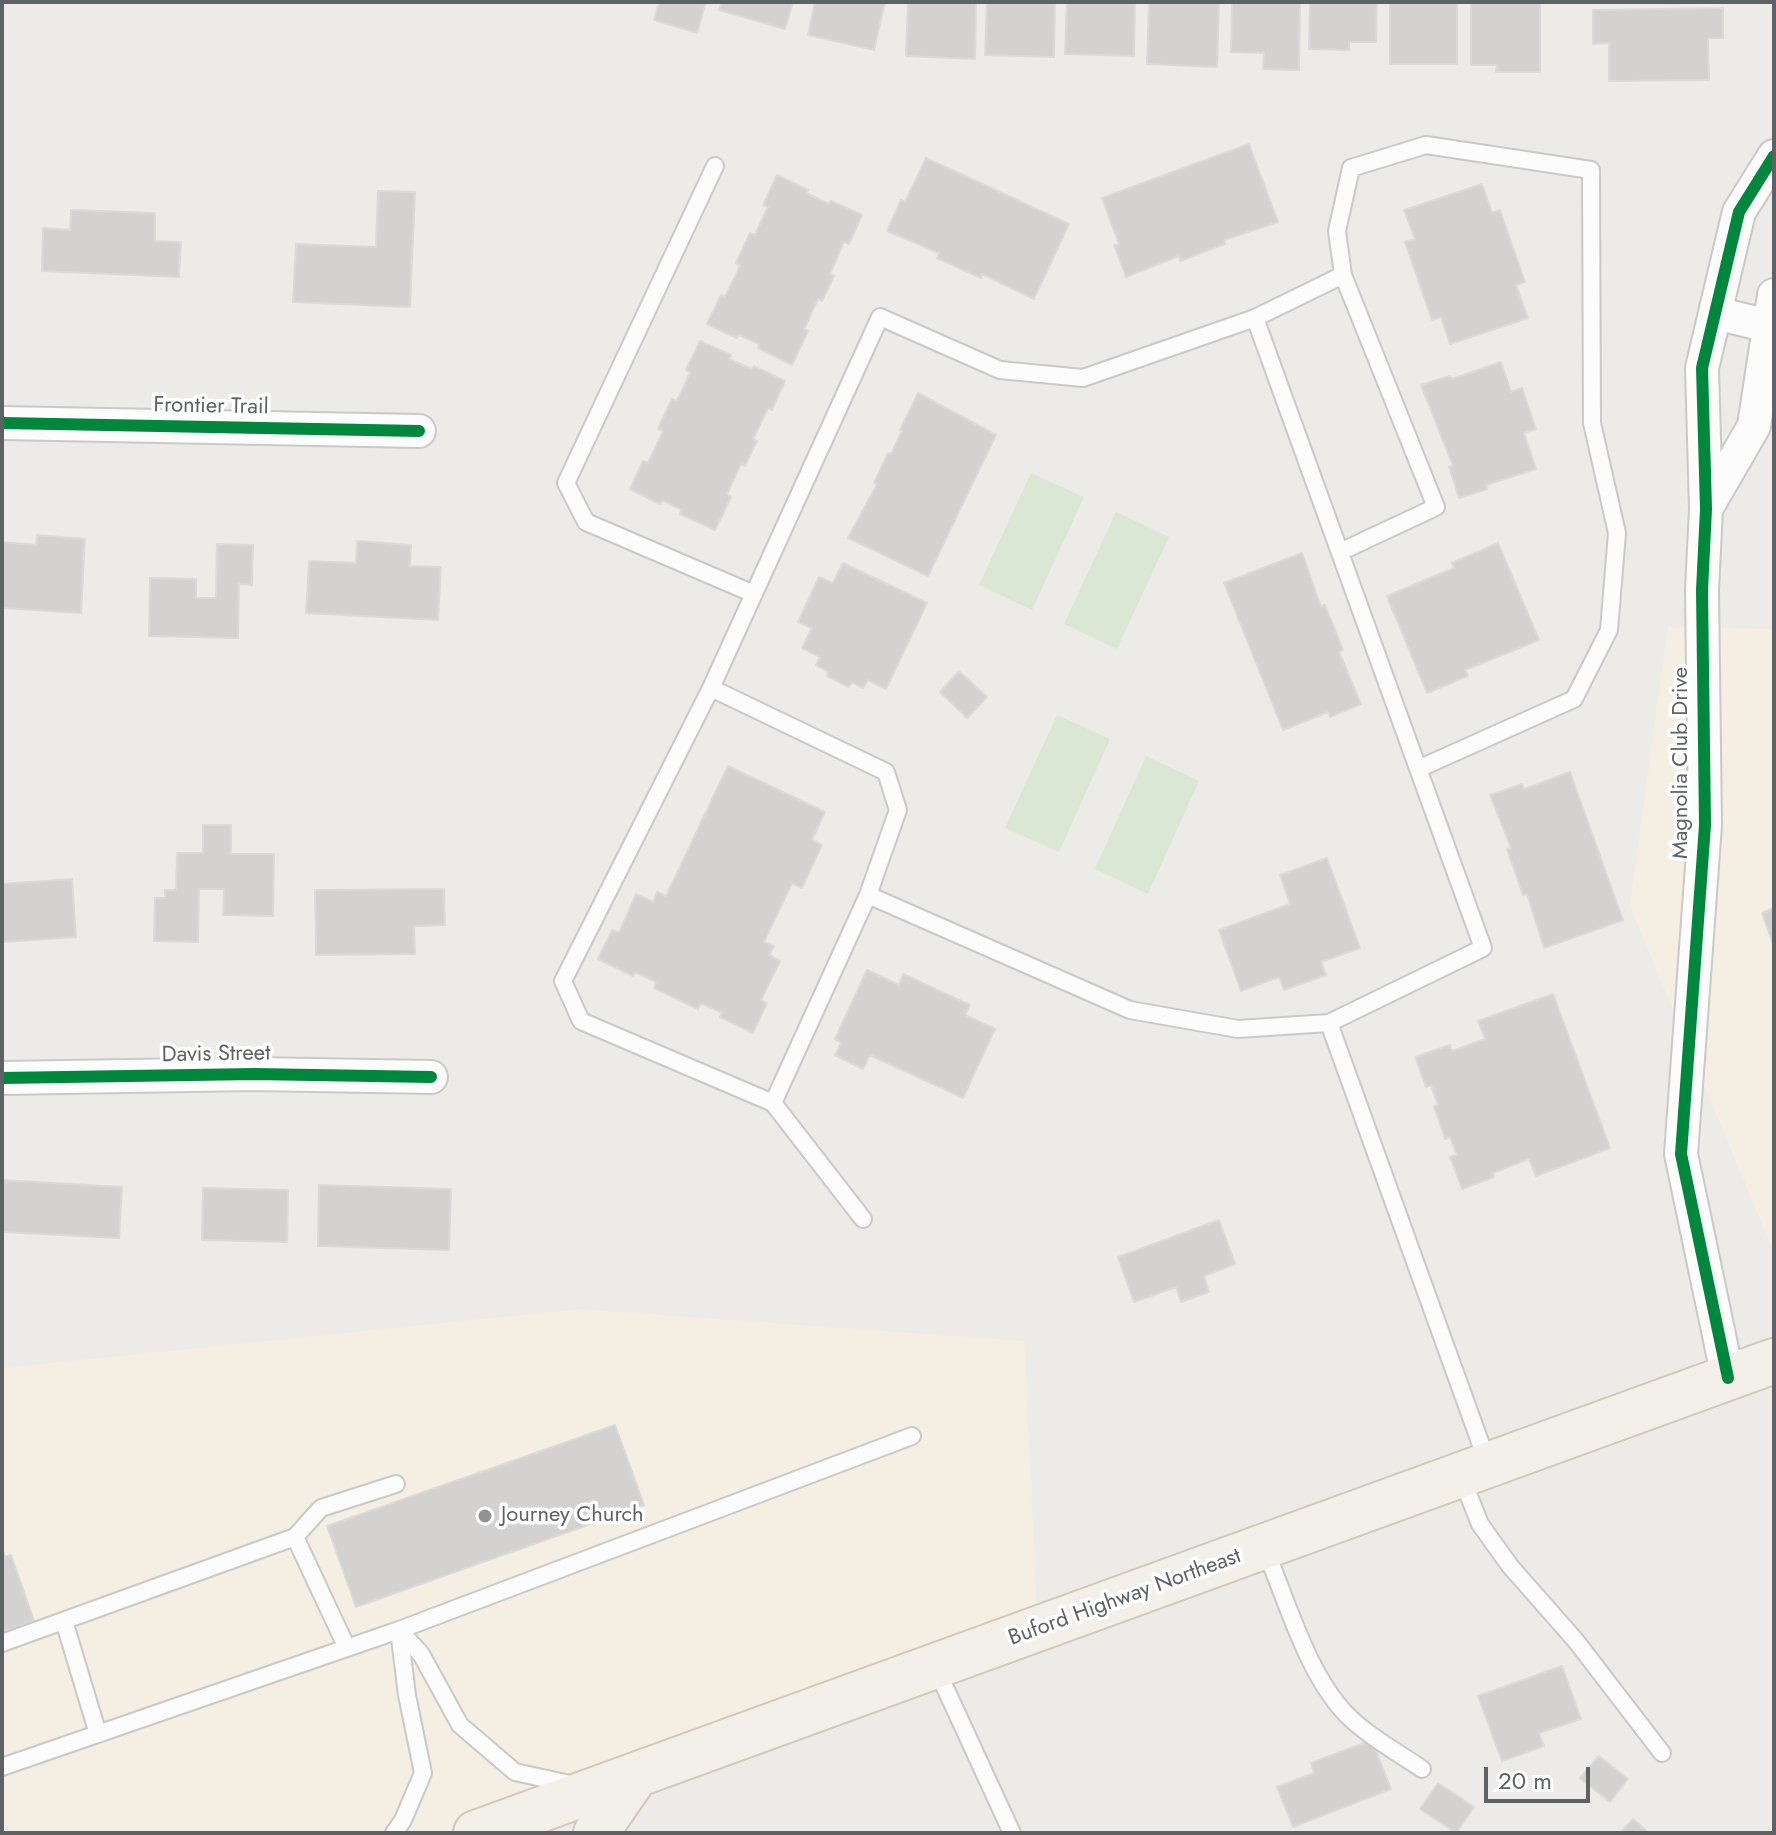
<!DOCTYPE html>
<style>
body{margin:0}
#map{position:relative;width:1776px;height:1835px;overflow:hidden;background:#edebe8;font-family:Jost,sans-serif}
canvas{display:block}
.frame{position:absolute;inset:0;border:4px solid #5e6265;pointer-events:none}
.scale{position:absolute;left:1484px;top:1767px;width:106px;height:36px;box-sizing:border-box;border:4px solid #5e6265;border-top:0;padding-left:10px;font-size:24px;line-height:28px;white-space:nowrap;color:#5e6265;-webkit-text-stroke:6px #fff;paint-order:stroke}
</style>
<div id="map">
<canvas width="1776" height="1835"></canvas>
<div class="frame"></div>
<div class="scale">20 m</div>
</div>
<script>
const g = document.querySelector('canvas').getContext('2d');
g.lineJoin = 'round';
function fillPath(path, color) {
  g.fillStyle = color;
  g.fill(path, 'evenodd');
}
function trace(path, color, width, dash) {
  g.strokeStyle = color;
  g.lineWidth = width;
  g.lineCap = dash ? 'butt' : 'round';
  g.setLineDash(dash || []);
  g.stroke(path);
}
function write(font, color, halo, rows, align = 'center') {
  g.font = font + ' Jost,sans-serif';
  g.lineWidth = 7;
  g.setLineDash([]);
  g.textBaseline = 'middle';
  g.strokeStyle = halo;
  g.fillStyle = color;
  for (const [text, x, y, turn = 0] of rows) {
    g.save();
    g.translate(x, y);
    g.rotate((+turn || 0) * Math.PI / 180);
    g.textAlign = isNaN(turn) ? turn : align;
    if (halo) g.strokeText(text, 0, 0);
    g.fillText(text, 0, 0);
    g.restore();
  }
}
const commercial = new Path2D(`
 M1668,627L1774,629V1253L1630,906Z
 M580,1309L1024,1341L1038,1634L516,1833H2V1368Z`);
const green = new Path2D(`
 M1031,473L1084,497L1032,610L979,585Z
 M1116,512L1169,537L1117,649L1064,624Z
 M1057,715L1110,739L1059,852L1005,828Z
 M1146,756L1199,781L1148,894L1095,869Z`);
const building = new Path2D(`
 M659,2H706L697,33L654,20Z
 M722,2H793L785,29L719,10Z
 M815,2H885L874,50L808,35Z
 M908,2H976L975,59L906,56Z
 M987,2H1055L1054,57L985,55Z
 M1067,2H1135L1134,56L1065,54Z
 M1149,2H1219L1217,67L1147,64Z
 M1232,2H1300L1299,70L1263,69L1264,53L1231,52Z
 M1310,2H1377L1376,42H1349V50L1309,49Z
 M1390,2H1457V64H1390Z
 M1471,2H1540V72H1496L1497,65H1471Z
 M1723,8V38H1708L1709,80L1609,81V43L1593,44V10Z
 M1249,144L1278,222L1224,240L1225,244L1180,261L1179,256L1126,277L1114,245L1119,244L1102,198Z
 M926,158L1069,224L1034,299L982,274L981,278L937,258L939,253L887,231L901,200L905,202Z
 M777,175L808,190L806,193L829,204L831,201L862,215L849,244L844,242L830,274L834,276L822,301L818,299L804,329L808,331L792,365L758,348L759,344L739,335L737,338L707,324L721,295L725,297L740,266L736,263L750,233L755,235L768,207L763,205Z
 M1482,184L1492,213L1500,210L1525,282L1516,285L1528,318L1450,344L1441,317L1432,320L1405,242L1415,239L1404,210Z
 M378,191L415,192L410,307L293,302L296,244L376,247Z
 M71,210L155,213V241L181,242L179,277L42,271L43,228L70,230Z
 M700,341L731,355L729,359L752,369L754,366L785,381L772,410L768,408L753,439L757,441L745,466L741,464L727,494L731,497L715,530L680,514L682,510L662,500L660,504L630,489L643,461L648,463L663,431L658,429L672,399L677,401L690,373L686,370Z
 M1501,362L1511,392L1522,388L1536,429L1524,433L1536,469L1486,485L1487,489L1459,498L1449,467L1453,466L1421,385L1450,376L1452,379Z
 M918,393L996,435L928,576L848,538L877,484L874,483L888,453L891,454L902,431L900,430Z
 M37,535L85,539L81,613L2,608V542L36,545Z
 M357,541L411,545L410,566L441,567L438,620L306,613L309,561L356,563Z
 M1498,543L1539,640L1465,670L1468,676L1427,693L1387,596L1454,568L1452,563Z
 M217,544L253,545L252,585L239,584L238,638L149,636L150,578L196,579V598H216Z
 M1302,553L1321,607L1325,605L1343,650L1339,652L1361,704L1330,717L1328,712L1283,730L1224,583Z
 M843,563L927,603L886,689L868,680L863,688L852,682L849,687L827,676L828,672L816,665L820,657L802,648L812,628L798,622L819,577L833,583Z
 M959,671L987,697L967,718L940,692Z
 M728,766L825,812L812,840L822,845L802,888L792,883L764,942L774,946L769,955L780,961L761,1000L767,1003L753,1033L720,1017L722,1013L701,1003L698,1009L654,988L656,982L635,972L633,976L598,959L612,930L619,933L636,894L653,902L657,892L666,896Z
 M1570,772L1623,920L1544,948L1527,894L1523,895L1507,849L1511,848L1490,795L1522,784L1524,789Z
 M203,825H231V854H274L273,916L223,915L224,889H199L198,942L154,941L155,898H165V890H176L177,853H203Z
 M1327,858L1360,948L1321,962L1326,975L1284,990L1279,977L1241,991L1219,930L1290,904L1280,875Z
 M72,879L76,937L2,942V884Z
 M444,889L445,925L414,926L415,954L316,955L315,890Z
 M1774,908V947L1762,913Z
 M867,970L899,985L903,974L970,1005L965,1015L995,1029L963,1098L870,1055L863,1069L835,1055L841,1043L835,1039Z
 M1553,994L1610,1148L1536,1176L1529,1159L1493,1173L1494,1177L1462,1189L1450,1157L1457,1155L1450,1137L1445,1139L1434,1106L1438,1105L1431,1085L1426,1087L1415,1057L1450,1045L1452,1051L1485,1039L1478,1021Z
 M2,1180L122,1187L119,1238L2,1232Z
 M319,1185L451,1189L449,1250L318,1246Z
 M203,1188L288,1190L287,1242L202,1240Z
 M1219,1220L1235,1264L1204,1276L1209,1292L1181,1302L1176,1287L1134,1302L1118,1257Z
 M615,1425L644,1505L356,1607L327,1526Z
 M2,1548L5,1557L11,1555L34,1621L2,1632Z
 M1562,1666L1581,1719L1539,1733L1544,1746L1502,1761L1478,1696Z
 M1372,1740L1391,1789L1293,1827L1277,1787L1314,1773L1311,1763Z
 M1599,1756L1628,1779L1610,1802L1580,1778Z
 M1438,1783L1474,1807L1456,1833L1420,1809Z
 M1633,1819L1649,1833H1620Z`);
const lane = new Path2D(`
 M715,166L566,483L586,522L754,594
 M1340,552L1436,507L1343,275
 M711,688L880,317L1000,370L1083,378L1255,318
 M1418,769L1574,699L1609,630L1617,533L1592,423L1591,170L1426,145L1351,168L1337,231L1343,275L1255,318L1483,948L1329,1023L1488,1464
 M773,1103L868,895
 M863,1219L773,1103L581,1021L563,981L711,688L886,772L898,810L868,895L1130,1010L1238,1029L1329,1023
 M1461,1476L1480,1524L1510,1566L1576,1641L1662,1753
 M1265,1549C1287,1601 1307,1674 1347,1715C1368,1736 1397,1752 1422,1769
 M64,1621L98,1734
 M399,1630L421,1654L460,1725L515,1772L574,1785
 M2,1643L295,1537
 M347,1648L295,1537L321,1508L396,1484
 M936,1668L1012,1833
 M2,1767L399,1630L912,1436
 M394,1833L403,1820L423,1773L407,1695L399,1630`);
const street = new Path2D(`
 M1715,313L1769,326
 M2,423L419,431
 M1706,509L1754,426L1774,295
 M2,1078L254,1074L431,1077
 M1728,1378L1681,1154L1705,825L1702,590L1706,509L1702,368L1739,212L1774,156`);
const primary = new Path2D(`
 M476,1833L1774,1361
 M596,1833L636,1775`);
const cycleway = new Path2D(`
 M2,423L419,431
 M2,1078L254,1074L431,1077
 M1728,1378L1681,1154L1705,825L1702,590L1706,509L1702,368L1739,212L1774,156`);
const markers = [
 [485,1516,8,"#909293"]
];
const streetNames = [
 ["Frontier Trail",211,407,1],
 ["Magnolia Club Drive",1682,763,-90],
 ["Davis Street",216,1055,-1],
 ["Buford Highway Northeast",1125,1598,-20]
];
const poiNames = [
 ["Journey Church",501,1516]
];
fillPath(commercial, '#f5eee2');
fillPath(green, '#d9e7d4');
fillPath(building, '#d3d2d1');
trace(building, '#dcdad8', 2);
trace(lane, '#c9c9c8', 20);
trace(street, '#c9c9c8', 36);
trace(primary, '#d3c8b8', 48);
trace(lane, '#fcfcfc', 16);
trace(street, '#fcfcfc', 32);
trace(primary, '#f3efe9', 44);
trace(cycleway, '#00873e', 12);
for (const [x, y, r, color] of markers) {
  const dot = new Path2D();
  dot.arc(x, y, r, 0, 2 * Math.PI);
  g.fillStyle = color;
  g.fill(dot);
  trace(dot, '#fff', 3);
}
write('22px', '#5e6265', '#fff', streetNames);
write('22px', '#5e6265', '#fff', poiNames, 'left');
</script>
